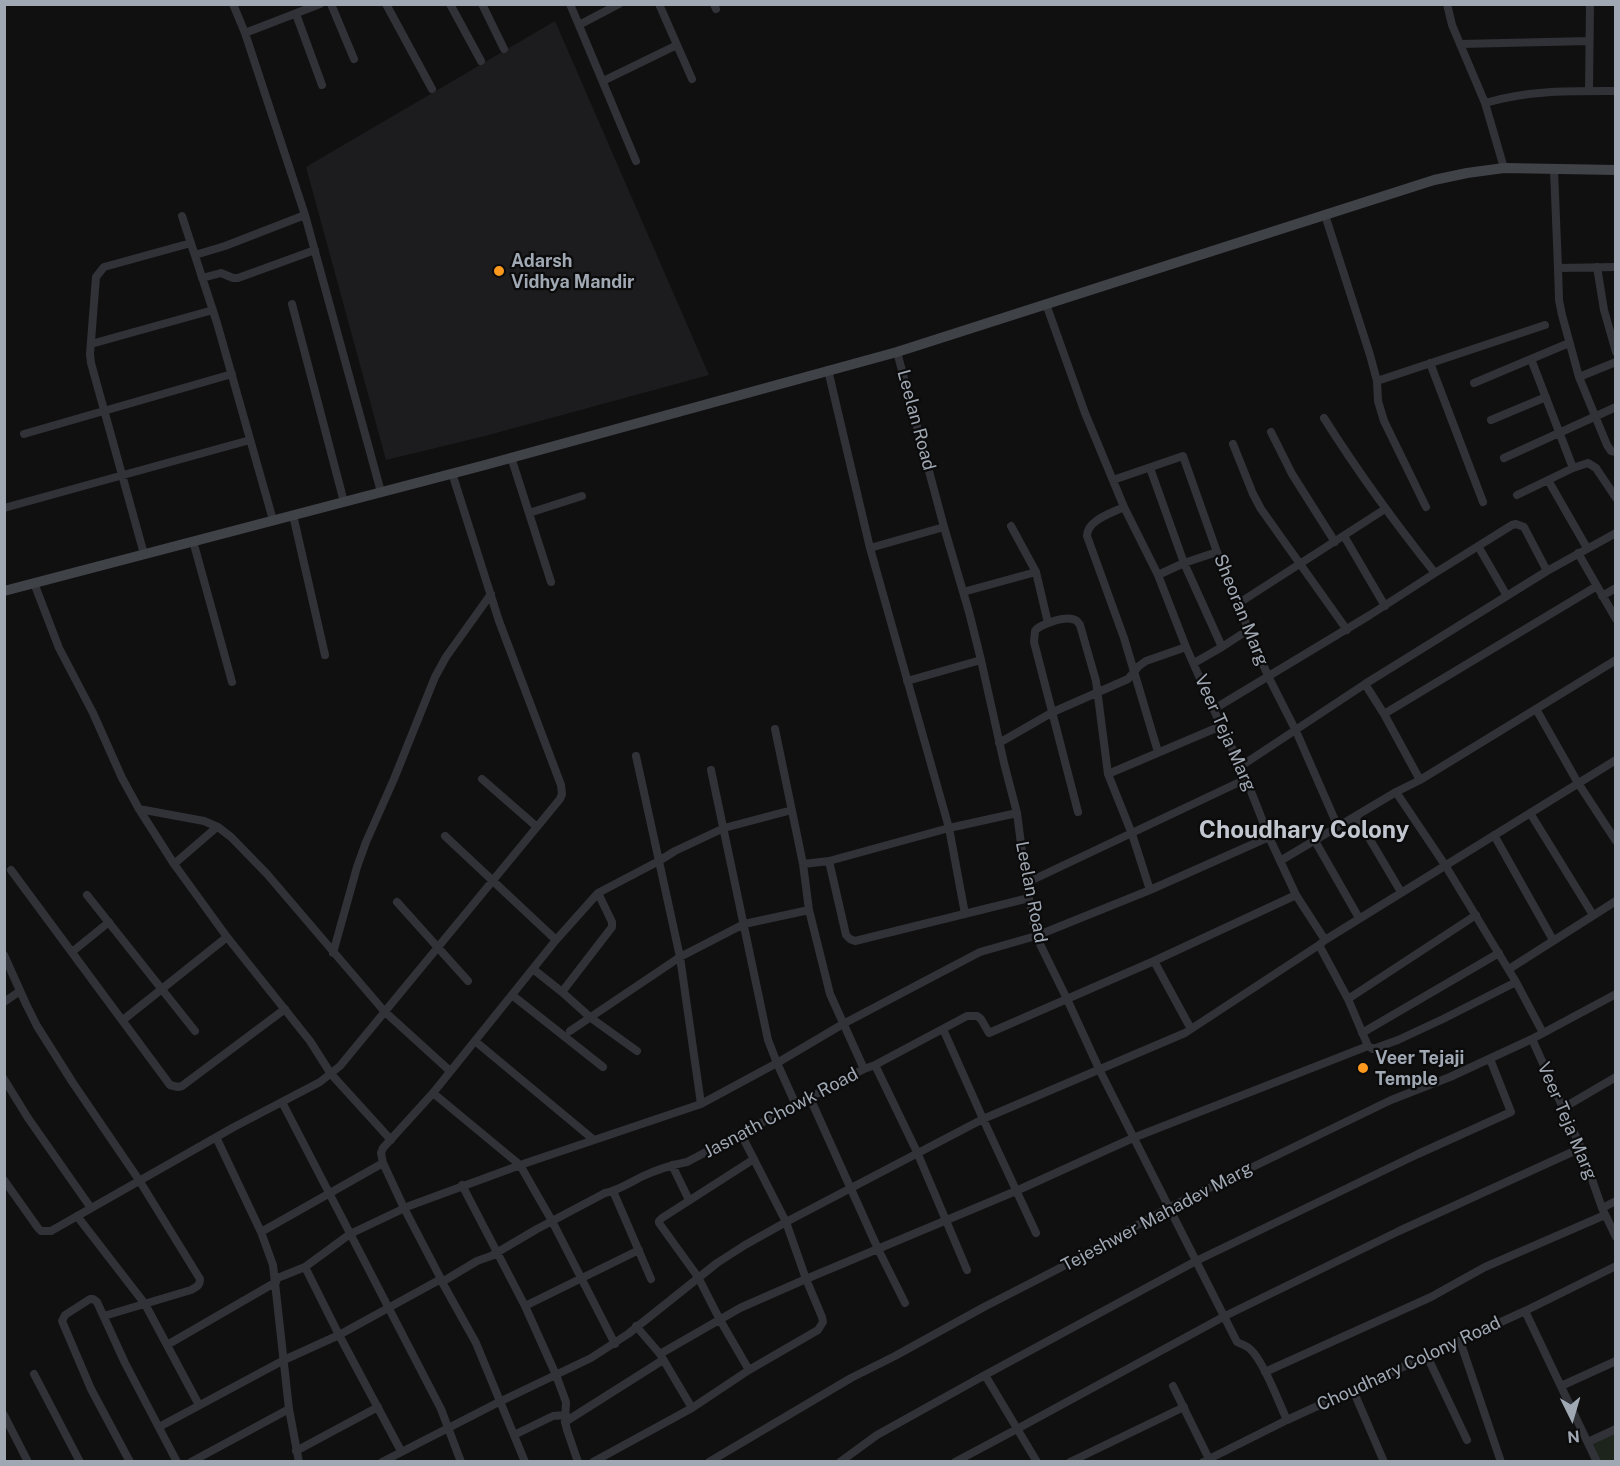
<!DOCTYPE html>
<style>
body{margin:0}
#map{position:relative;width:1620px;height:1466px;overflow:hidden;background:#101011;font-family:"Public Sans",sans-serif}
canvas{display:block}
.frame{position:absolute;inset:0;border:6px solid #a0a8b3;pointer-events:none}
.north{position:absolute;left:1542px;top:1388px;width:60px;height:60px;-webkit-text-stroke:4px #0b0b0c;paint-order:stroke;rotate:175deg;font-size:16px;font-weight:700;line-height:24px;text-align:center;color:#a0a8b3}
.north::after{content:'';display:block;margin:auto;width:21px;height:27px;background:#a0a8b3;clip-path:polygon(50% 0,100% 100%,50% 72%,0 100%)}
</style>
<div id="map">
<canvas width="1620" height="1466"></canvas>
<div class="frame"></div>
<div class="north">N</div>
</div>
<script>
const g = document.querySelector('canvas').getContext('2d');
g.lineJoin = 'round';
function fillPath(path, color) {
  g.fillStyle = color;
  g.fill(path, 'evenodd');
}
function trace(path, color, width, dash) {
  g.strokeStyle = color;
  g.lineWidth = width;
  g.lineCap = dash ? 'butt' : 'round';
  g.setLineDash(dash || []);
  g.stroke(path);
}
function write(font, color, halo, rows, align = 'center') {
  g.font = font + ' "Public Sans",sans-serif';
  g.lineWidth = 4.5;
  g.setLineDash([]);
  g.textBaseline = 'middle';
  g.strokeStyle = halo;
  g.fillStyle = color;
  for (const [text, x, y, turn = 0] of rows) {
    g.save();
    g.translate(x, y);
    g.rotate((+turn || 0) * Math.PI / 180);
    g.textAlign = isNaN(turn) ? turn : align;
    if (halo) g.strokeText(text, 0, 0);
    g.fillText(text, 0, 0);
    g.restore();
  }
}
const built = new Path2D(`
 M555,21L709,375L485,436L386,460L306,167Z`);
const green = new Path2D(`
 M1615,1433V1461H1600L1591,1443Z`);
const minor = new Path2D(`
 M233,4L245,33L305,215L381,492
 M331,4L354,59
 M386,4L432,89
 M450,4L481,61
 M482,4L504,49
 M570,4L636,161
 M659,4L692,79
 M714,4L716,9
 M1447,4L1452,25L1485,103L1504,168
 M296,14L322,85
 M579,25L619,4
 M245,33L320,4
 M1460,44L1589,41
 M603,81L677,45
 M1589,91L1590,4
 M1485,103C1528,90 1571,91 1616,91
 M1554,170L1558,268L1559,300L1562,315L1579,377L1607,445L1611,451L1616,452
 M1325,215L1370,355L1377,381L1378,401L1384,421L1426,507
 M182,216L217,323L273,520
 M195,255L225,246L305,215
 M1597,267L1604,310L1616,352
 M1558,268L1616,267
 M202,278L221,273L233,278H238L315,250
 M292,304L344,502
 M1046,304L1085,413L1124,507L1158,575L1186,647L1221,726L1241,766L1269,837L1296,895L1325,940L1319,945L1348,999L1368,1046L1373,1049L1398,1040L1443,1019L1516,982L1543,1033
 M91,344L213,310
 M897,352L944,527L969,612L981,660L1004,763L1017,813L1026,883L1036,936L1067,999L1100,1071L1237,1342C1241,1344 1247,1346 1250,1349C1263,1360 1279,1403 1287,1420
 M1531,359L1573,468
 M1430,363L1483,502
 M828,370L870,548L949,828L965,914
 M1579,377L1616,362
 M1377,381L1545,325
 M1474,383L1569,343
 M1324,418C1358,472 1395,523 1435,573
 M1491,420L1546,397
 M1271,432L1292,474L1335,542
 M24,434L232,374
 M1233,444L1253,494L1261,509L1347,630
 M511,457L551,582
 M1504,458L1616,407
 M1150,468L1184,563L1222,647
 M1113,480L1183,456L1217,552L1239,603L1248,630L1268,676L1296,731L1338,827
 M1548,480L1587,548
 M1517,495L1573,468L1588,463L1596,468L1616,498
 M1124,507C1112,513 1087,520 1087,536L1124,638L1158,752
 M4,508L250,440
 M529,513L582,496
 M293,515L325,655
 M1011,526L1036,572L1048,623
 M1344,536L1385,606
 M193,541L232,682
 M1478,546L1507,596
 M870,548L944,527
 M1578,553L1616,619
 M144,554L91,363L90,354L96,277L104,267L191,243
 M1158,575L1184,563L1217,552
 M34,583L59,648L93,713L122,778L139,809L174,864L227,937L310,1041L331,1074L391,1140
 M963,592L1036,572
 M1602,596L1616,588
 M1239,603L1385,509
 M1194,663L1222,647L1248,630
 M907,681L981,660
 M1365,684L1384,714L1420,780
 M1214,709L1370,615L1435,573L1512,525L1516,524L1524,527L1547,571
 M1536,709L1578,783L1616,841
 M1384,714L1597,586
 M775,729L803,864L809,910L830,994L864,1069
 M999,743L1053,712L1128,679L1139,666L1146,661L1186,647
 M636,756L680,957L701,1104
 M1241,766L1365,684L1547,571L1616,533
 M711,770L768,1040L777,1063L796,1105
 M482,779L537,827
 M1396,792L1445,865L1516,982
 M139,809L204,821L218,827L231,837L267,874L384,1011L450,1071
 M1078,812L1034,642L1035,631C1040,624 1063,617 1072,619C1077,620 1077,621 1080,625L1096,681L1108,774
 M1530,813L1593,915
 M1356,816L1401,892
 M1494,835L1553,940
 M445,836L556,940
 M1315,841L1359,918
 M829,861L846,935L850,939L855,941L1029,898
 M1280,861L1396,792L1420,780L1616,660
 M174,864L217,827
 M803,864L829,861L949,828L1017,813
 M11,870L170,1085L178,1087L182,1086L285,1009
 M1026,883L1246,779
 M1150,890L1132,834L1108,774L1221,726
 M87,895L195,1031
 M397,902L468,981
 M1325,940L1616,760
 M72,952L109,922
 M333,953L357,867L366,842L394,779L435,677L446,657L491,594
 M4,955L26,1004L37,1026L73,1083L139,1180L200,1279C200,1286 196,1287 191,1290L104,1316
 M1154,961L1191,1029
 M533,969L562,992L591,1018L637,1051
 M1509,969L1616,901
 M562,992L612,927V922L598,893
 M512,995L603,1067
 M1348,999L1476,915
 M4,1002L20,991
 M123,1020L227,937
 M943,1029L983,1119L1036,1233
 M570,1031L680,957L744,924L809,910
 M1362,1033L1499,953
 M1532,1039L1581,1148L1602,1208L1616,1237
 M475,1041L594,1140
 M875,1065L917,1152L967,1270
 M4,1079L28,1118L91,1208
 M433,1093L520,1165L552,1221L615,1344
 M810,1098L878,1249L905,1303
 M282,1102L441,1409L461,1462
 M1563,1108L1616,1077
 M216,1137L261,1232L273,1265L289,1409L299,1462
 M672,1165L689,1200
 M4,1180L38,1228L41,1231H51L234,1127L320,1082L340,1066L560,799L562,794L561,785L499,621L452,473
 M462,1185L525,1306L556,1375L566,1402L565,1422L567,1430L578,1462
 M613,1191L651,1279
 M1602,1208L1616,1201
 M77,1216L145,1304L199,1405
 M261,1232L383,1163
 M305,1267L339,1335L401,1451
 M275,1279L305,1267L350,1234L409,1206L526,1163L701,1104L777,1063L843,1024L980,952L1036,936L1150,890L1269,837
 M525,1306L639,1250
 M1525,1311L1597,1462
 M636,1326L660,1354L692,1408
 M1460,1341L1501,1462
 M167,1345L276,1282
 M660,1354L740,1308L806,1279L1016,1191L1133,1138L1368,1046
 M1427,1356L1467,1440
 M749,1370L720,1320L698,1277L659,1223V1221L662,1218L754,1159
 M1265,1372L1431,1297L1485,1267L1605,1215
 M34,1374L80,1462
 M985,1375L1037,1462
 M1173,1386L1210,1461
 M1561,1386L1616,1361
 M1353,1390L1384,1462
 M4,1415L28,1462
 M565,1422L663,1360
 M159,1427L284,1360L339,1335L441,1279L404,1208L383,1163L381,1153L383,1148L433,1093L556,940L598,893L659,861L675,851L724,828L792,810
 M514,1435L553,1416L566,1415
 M1588,1442L1616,1429
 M296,1451L378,1407
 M130,1462L91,1389L62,1321L65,1315L90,1299H93L97,1302L125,1363L177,1462
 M191,1462L289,1409
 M382,1462L497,1403L591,1358L628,1334L717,1263L745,1245L786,1222L983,1119L1185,1033L1319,945
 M525,1462L476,1343L442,1282L477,1261L491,1256L537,1229L605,1193C619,1190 629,1183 641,1177C656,1170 671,1165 687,1162L864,1069L875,1065L967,1016H977L981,1019L989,1033L1154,961L1296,895
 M593,1462L692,1408L749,1370L818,1330L823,1322L822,1317L806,1279L786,1222L741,1134
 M709,1462L851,1378L895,1356L984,1307L1058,1269L1170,1207L1391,1100L1450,1077L1532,1039L1616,994
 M840,1462L877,1435L985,1375L1196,1261L1418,1154L1511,1112L1490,1059
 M955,1462L1017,1429L1225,1316L1399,1231L1581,1148
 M1070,1462L1184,1407
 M1203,1462L1287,1420L1525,1311L1616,1266`);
const secondary = new Path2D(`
 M4,591L485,465L897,352L1434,180L1467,173L1504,168L1616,170`);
const markers = [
 [499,271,6,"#fb991f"],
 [1363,1068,6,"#fb991f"]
];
const poiNames = [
 ["Adarsh",511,261],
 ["Vidhya Mandir",511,282],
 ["Veer Tejaji",1375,1058],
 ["Temple",1375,1079]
];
const streetNames = [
 ["Leelan Road",916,420,75],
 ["Sheoran Marg",1241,610,68],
 ["Veer Teja Marg",1225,733,66],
 ["Leelan Road",1031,892,79],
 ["Jasnath Chowk Road",781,1113,-28],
 ["Veer Teja Marg",1567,1121,67],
 ["Tejeshwer Mahadev Marg",1157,1217,-28],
 ["Choudhary Colony Road",1409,1364,-25]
];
const districtNames = [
 ["Choudhary Colony",1304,831]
];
fillPath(built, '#1c1c1e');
fillPath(green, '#1c241c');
trace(minor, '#313237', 8);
trace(secondary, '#3f4247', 10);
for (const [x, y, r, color] of markers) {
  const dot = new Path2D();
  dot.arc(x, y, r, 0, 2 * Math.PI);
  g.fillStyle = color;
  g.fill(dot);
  trace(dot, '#0b0b0c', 2);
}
write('bold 18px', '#a0a8b3', '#0b0b0c', poiNames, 'left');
write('18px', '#a0a8b3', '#0b0b0c', streetNames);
write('bold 24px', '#c1c6cf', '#0b0b0c', districtNames);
</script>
